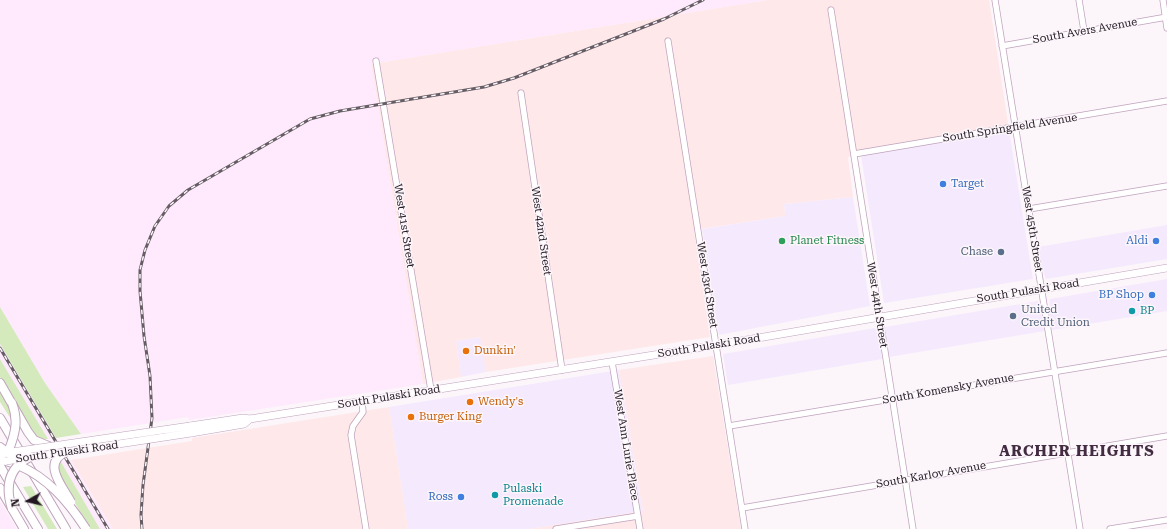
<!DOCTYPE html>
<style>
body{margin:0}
#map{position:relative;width:1167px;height:529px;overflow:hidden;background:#fcf6fb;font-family:"Roboto Serif",serif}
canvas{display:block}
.north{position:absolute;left:8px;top:481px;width:40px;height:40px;-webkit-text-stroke:3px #fcf6fb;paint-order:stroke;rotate:262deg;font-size:11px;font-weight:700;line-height:16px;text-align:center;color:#221821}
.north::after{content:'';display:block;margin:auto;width:14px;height:18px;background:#221821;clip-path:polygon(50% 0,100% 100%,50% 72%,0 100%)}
</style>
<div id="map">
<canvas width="1167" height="529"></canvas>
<div class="north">N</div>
</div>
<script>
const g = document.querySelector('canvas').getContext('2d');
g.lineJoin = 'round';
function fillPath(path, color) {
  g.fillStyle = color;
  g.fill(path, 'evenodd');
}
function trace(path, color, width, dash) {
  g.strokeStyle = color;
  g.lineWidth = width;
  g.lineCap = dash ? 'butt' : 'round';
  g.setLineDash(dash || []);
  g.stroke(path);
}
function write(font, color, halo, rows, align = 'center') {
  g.font = font + ' "Roboto Serif",serif';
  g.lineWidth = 3;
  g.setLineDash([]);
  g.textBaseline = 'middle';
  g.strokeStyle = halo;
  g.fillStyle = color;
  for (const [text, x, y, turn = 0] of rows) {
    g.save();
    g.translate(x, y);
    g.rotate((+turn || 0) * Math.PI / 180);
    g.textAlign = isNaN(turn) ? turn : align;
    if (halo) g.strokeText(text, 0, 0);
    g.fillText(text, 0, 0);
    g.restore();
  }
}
const commercial = new Path2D(`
 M1009,130L1033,279L884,303L861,155Z
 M853,197L870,306L719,335L702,229L785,216L784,204Z
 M1167,225V259L1046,279L1042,268L1038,247Z
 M1167,279V311L1052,330L1049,314L1050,299Z
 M1038,301L1042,312L1045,331L889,357L885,327Z
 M875,328L880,342L882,359L728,385L723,354Z
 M481,337L486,372L461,377L456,341Z
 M619,370L643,511L529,529H408L389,407Z`);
const industrial = new Path2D(`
 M767,0H989L1009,130L848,157L853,197L784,204L785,216L694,230L710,337L486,372L480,337L456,341L461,377L423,384L371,64Z
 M713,356L741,529H529L643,511L619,370Z
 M389,407L408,529H113L71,460L192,441V438Z`);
const built = new Path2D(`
 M0,0H767L371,64L423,384L189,420L188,417L81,434L45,383L0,307Z
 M0,344L56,438L48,439L0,359Z
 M71,460L113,529H100L61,462Z
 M0,501L17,529H0Z`);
const green = new Path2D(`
 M0,307L45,383L81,434L56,438L0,344Z
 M0,359L48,439H41L36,436L24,417L0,377Z
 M0,390L10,409H9L12,419H11L0,402Z
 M61,462L100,529H90L57,472L58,465Z
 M31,486L57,529H48L23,487Z`);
const minor = new Path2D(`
 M995,0L1080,529
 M1079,0L1084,31
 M1163,0L1167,28
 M831,10L913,529
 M668,41L745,529
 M1002,46L1167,17
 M376,61L431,390
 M521,93L562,370
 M854,154L1167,101
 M1029,209L1167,186
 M612,362L640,529
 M362,401L363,412L353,426L351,435L366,529
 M729,426L1167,353
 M742,508L1167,436
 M556,529L638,516
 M1110,529L1167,520`);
const major = new Path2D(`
 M190,426L243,418L250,419L717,345L1167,268
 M191,433L244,424L250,419
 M0,454L8,453`);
const highway = new Path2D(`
 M0,383L28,432L34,440L51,447
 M0,418L66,529
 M0,447L8,453
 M0,459L18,465
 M0,466L38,529
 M0,488L24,529`);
const rail = new Path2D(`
 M0,348L108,529
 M142,529L141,515L143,485L152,418L150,376L144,336L140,291V270L145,250L155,226L169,206L188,190L310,119L340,111L484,87L514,78L664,19L703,0`);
const majorBridge = new Path2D(`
 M12,452L190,426
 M6,461L191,433`);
const highwayBridge = new Path2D(`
 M10,447C16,431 18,419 12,403
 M66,452C41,463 63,487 71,502
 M8,453L30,457
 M18,465C48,478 68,501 86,529
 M12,509C5,487 8,468 30,457`);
const markers = [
 [943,184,4,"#3f7fe0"],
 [782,241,4,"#2e9e5b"],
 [1156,241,4,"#3f7fe0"],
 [1001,252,4,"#5c6f8a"],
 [1152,295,4,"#3f7fe0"],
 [1132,311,4,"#0f9aa8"],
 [1013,316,4,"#5c6f8a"],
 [466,351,4,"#e8710a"],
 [470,402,4,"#e8710a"],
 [411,417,4,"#e8710a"],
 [495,495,4,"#0f9aa8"],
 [461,497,4,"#3f7fe0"]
];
const streetNames = [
 ["South Avers Avenue",1085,31,-10],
 ["South Springfield Avenue",1010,128,-9],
 ["West 41st Street",404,226,81],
 ["West 45th Street",1032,229,81],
 ["West 42nd Street",541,231,82],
 ["West 43rd Street",707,285,81],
 ["South Pulaski Road",1028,291,-9],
 ["West 44th Street",877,305,81],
 ["South Pulaski Road",709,346,-9],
 ["South Komensky Avenue",948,389,-10],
 ["South Pulaski Road",389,397,-9],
 ["West Ann Lurie Place",626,445,81],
 ["South Pulaski Road",67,452,-8],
 ["South Karlov Avenue",931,475,-10]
];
const shopNames = [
 ["Target",951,184,"left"],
 ["Aldi",1148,241],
 ["BP Shop",1144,295],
 ["Ross",453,497]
];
const leisureNames = [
 ["Planet Fitness",790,241]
];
const serviceNames = [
 ["Chase",993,252],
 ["United",1021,310,"left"],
 ["Credit Union",1021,323,"left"]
];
const cultureNames = [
 ["BP",1140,311],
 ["Pulaski",503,489],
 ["Promenade",503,502]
];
const foodNames = [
 ["Dunkin'",474,351],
 ["Wendy's",478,402],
 ["Burger King",419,417]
];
const districtNames = [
 ["ARCHER HEIGHTS",1077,452]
];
fillPath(commercial, '#f5e9fd');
fillPath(industrial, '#fee8e9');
fillPath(built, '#ffe9fc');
fillPath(green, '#d4eabd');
trace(minor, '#bfa3bc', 7);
trace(major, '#bfa3bc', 8);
trace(highway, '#bfa3bc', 10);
trace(minor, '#fff', 5.5);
trace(major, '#fff', 7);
trace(highway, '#fff', 8);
trace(rail, '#655c64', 3);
trace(rail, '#fcf6fb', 1.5, [4.5]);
trace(majorBridge, '#bfa3bc', 8, []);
trace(highwayBridge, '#bfa3bc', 10, []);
trace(majorBridge, '#fff', 7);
trace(highwayBridge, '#fff', 8);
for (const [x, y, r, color] of markers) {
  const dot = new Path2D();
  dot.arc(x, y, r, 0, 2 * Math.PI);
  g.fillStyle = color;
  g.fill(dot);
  trace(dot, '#fcf6fb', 1.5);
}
write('11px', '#221821', '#fcf6fb', streetNames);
write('11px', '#366cbe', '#fcf6fb', shopNames, 'right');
write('11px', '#27864d', '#fcf6fb', leisureNames, 'left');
write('11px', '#4e5e75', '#fcf6fb', serviceNames, 'right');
write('11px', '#0d838f', '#fcf6fb', cultureNames, 'left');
write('11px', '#c56008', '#fcf6fb', foodNames, 'left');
g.letterSpacing = '1px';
write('bold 15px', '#432c41', '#fcf6fb', districtNames);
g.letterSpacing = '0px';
</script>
